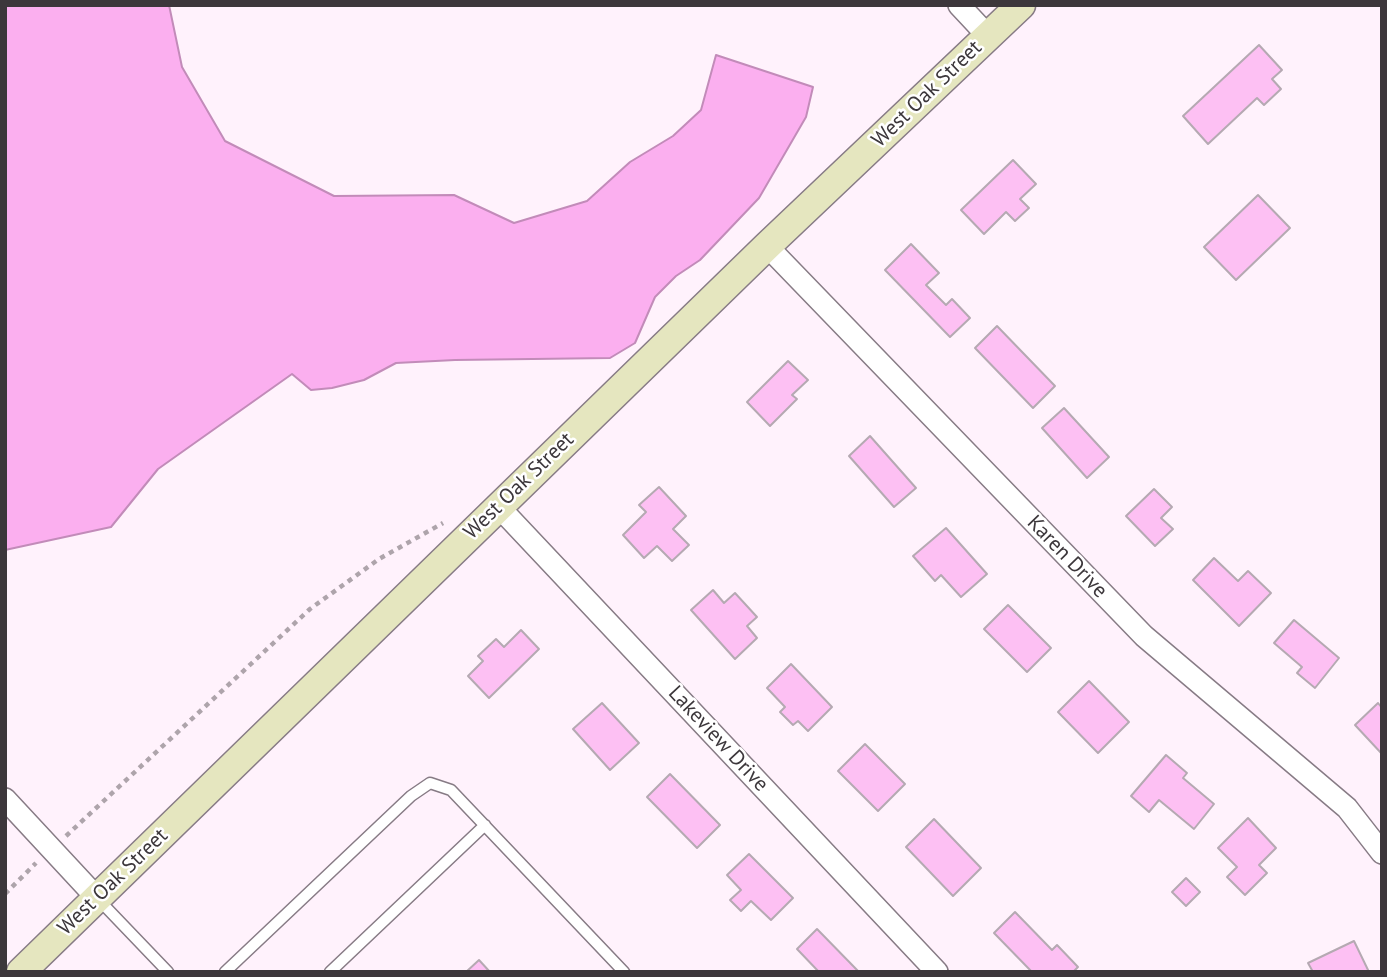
<!DOCTYPE html>
<style>
body{margin:0}
#map{position:relative;width:1387px;height:977px;overflow:hidden;background:#fff2fc;font-family:"PT Sans",sans-serif}
canvas{display:block}
.frame{position:absolute;inset:0;border:7px solid #3c373b;pointer-events:none}
</style>
<div id="map">
<canvas width="1387" height="977"></canvas>
<div class="frame"></div>
</div>
<script>
const g = document.querySelector('canvas').getContext('2d');
g.lineJoin = 'round';
function fillPath(path, color) {
  g.fillStyle = color;
  g.fill(path, 'evenodd');
}
function trace(path, color, width, dash) {
  g.strokeStyle = color;
  g.lineWidth = width;
  g.lineCap = dash ? 'butt' : 'round';
  g.setLineDash(dash || []);
  g.stroke(path);
}
function write(font, color, halo, rows, align = 'center') {
  g.font = font + ' "PT Sans",sans-serif';
  g.lineWidth = 5;
  g.setLineDash([]);
  g.textBaseline = 'middle';
  g.strokeStyle = halo;
  g.fillStyle = color;
  for (const [text, x, y, turn = 0] of rows) {
    g.save();
    g.translate(x, y);
    g.rotate((+turn || 0) * Math.PI / 180);
    g.textAlign = isNaN(turn) ? turn : align;
    if (halo) g.strokeText(text, 0, 0);
    g.fillText(text, 0, 0);
    g.restore();
  }
}
const water = new Path2D(`
 M5,5H169L182,67L225,141L334,196L454,195L514,223L587,201L630,162L673,136L701,110L716,55L813,87L806,117L759,198L700,260L676,276L655,297L635,343L610,358L455,360L396,363L364,380L332,388L311,390L292,374L158,469L111,527L5,550Z`);
const building = new Path2D(`
 M1259,45L1282,70L1272,79L1281,89L1264,105L1257,98L1208,144L1183,116Z
 M1013,160L1036,184L1020,199L1029,208L1015,221L1006,212L984,234L961,210Z
 M1258,195L1290,228L1236,280L1204,247Z
 M911,244L939,273L926,285L946,305L952,299L970,318L950,337L885,270Z
 M997,326L1055,386L1033,408L975,348Z
 M788,361L808,380L792,395L797,399L770,426L747,402Z
 M1064,408L1109,457L1087,478L1042,428Z
 M870,436L916,488L894,507L849,456Z
 M659,487L686,516L673,529L689,545L672,561L657,546L644,558L623,535L646,512L639,505Z
 M1154,489L1172,507L1161,518L1173,529L1155,546L1126,516Z
 M946,528L987,574L961,597L941,575L935,581L913,556Z
 M1214,558L1238,581L1248,571L1271,593L1239,626L1193,580Z
 M713,590L724,603L735,593L757,617L747,626L757,638L735,659L691,610Z
 M1008,605L1051,648L1027,672L984,629Z
 M1294,620L1339,658L1315,688L1297,673L1302,667L1274,643Z
 M521,630L539,649L489,698L468,676L483,661L478,656L496,639L504,647Z
 M791,664L832,707L808,731L798,721L793,725L780,712L785,707L767,688Z
 M1089,681L1129,722L1098,753L1058,712Z
 M602,703L639,743L610,770L573,729Z
 M1378,703L1382,708V754L1355,725Z
 M865,744L905,784L878,811L838,771Z
 M1166,755L1187,773L1183,778L1214,804L1194,829L1159,800L1149,812L1131,796Z
 M670,774L720,825L697,848L647,797Z
 M1248,818L1276,848L1259,865L1267,873L1245,895L1227,877L1237,867L1218,848Z
 M934,819L981,868L953,896L906,847Z
 M749,854L793,898L771,920L751,901L741,911L730,900L741,890L727,875Z
 M1186,878L1200,892L1186,906L1172,892Z
 M1015,912L1052,950L1057,945L1078,967L1073,972H1032L994,933Z
 M817,929L859,972H819L797,949Z
 M1354,941L1369,972H1313L1308,963Z
 M479,960L490,972H466Z`);
const path = new Path2D(`
 M66,836L310,609L379,559L443,523
 M5,894L36,863`);
const lane = new Path2D(`
 M99,900L168,972
 M225,972L411,796L430,783L451,790L624,972
 M330,972L485,825`);
const street = new Path2D(`
 M959,5L988,36
 M767,246L1144,636L1347,808L1382,853
 M498,506L937,972
 M5,799L97,898`);
const secondary = new Path2D(`
 M21,972L767,246L1021,5`);
const streetNames = [
 ["West Oak Street",927,94,-44],
 ["West Oak Street",519,486,-44],
 ["Karen Drive",1067,557,46],
 ["Lakeview Drive",718,739,47],
 ["West Oak Street",113,882,-44]
];
fillPath(water, '#fbafef');
trace(water, '#c28bb9', 2);
fillPath(building, '#fdc0f3');
trace(building, '#b5a9b2', 2);
trace(lane, '#877b85', 13);
trace(street, '#877b85', 24);
trace(secondary, '#877b85', 31);
trace(path, '#aea4ab', 4.5, [5, 5]);
trace(lane, '#fff', 10);
trace(street, '#fff', 21);
trace(secondary, '#e5e6bf', 28);
write('21px', '#3c373b', '#fff', streetNames);
</script>
